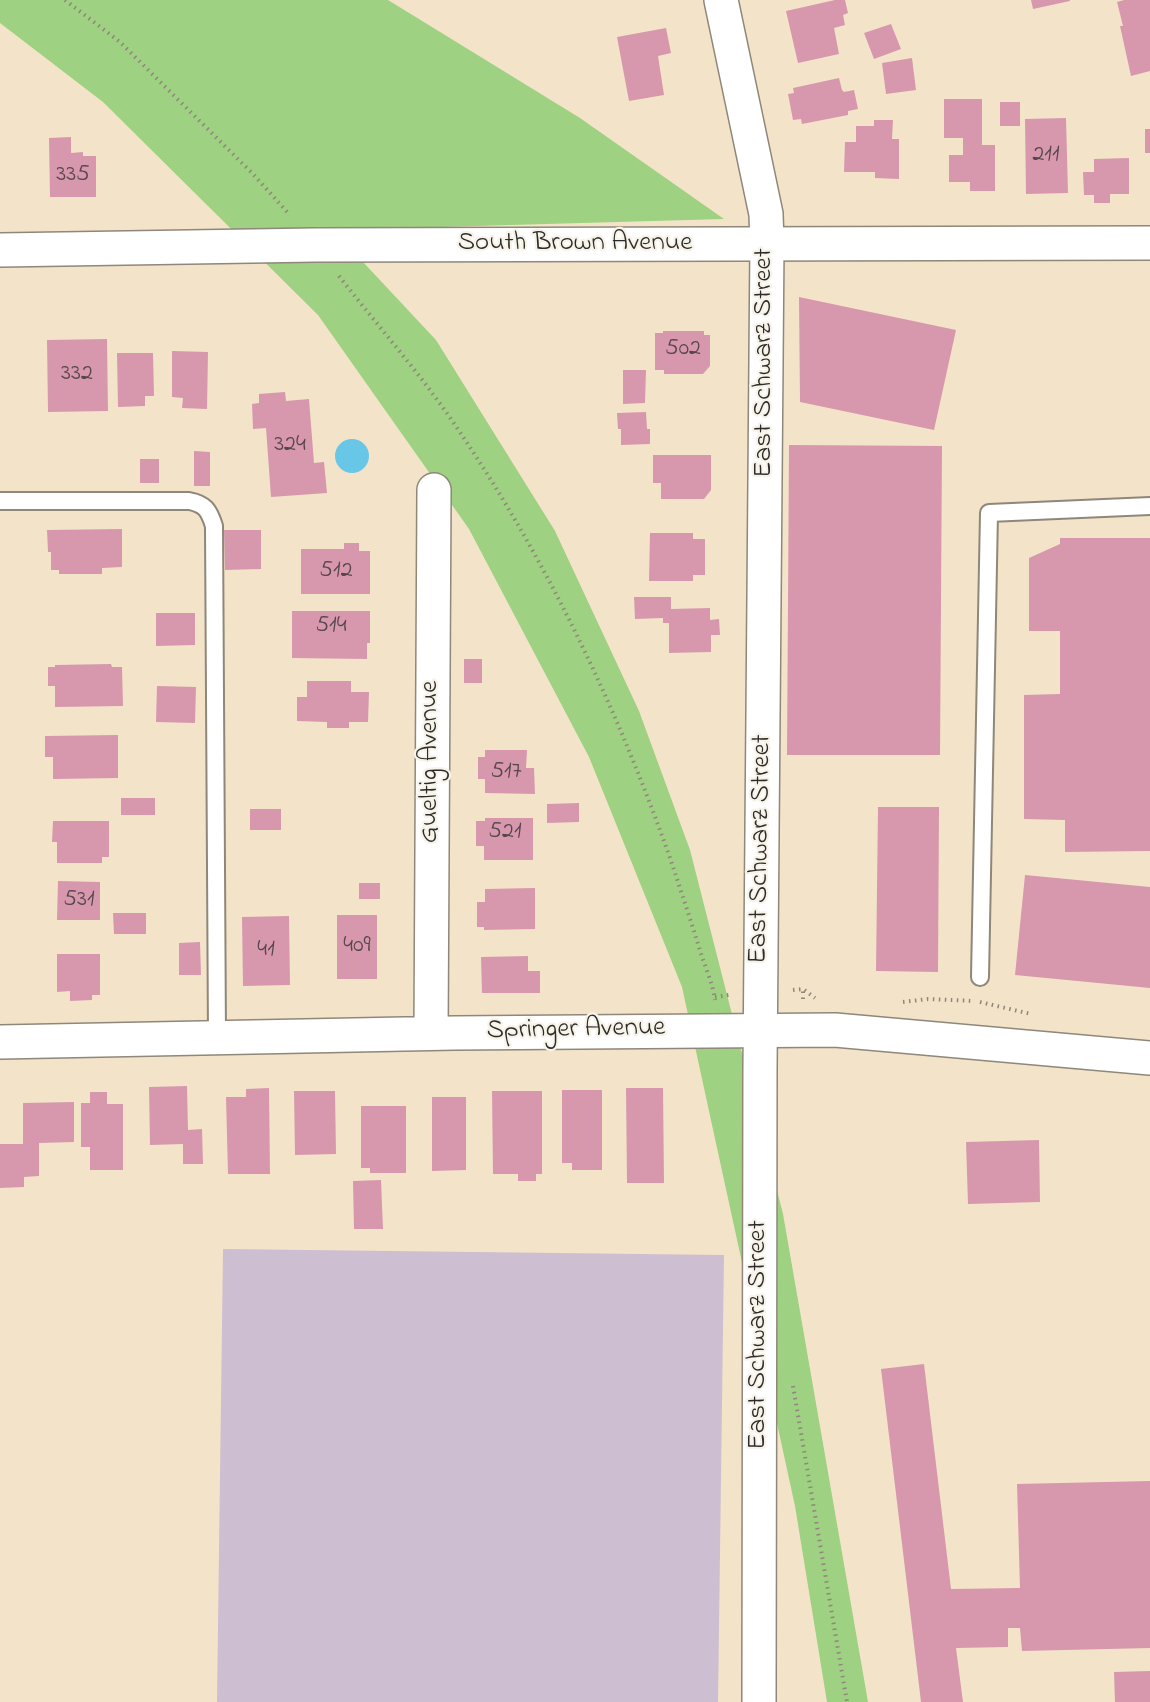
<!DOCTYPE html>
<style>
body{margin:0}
canvas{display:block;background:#f3e3c9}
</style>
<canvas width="1150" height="1702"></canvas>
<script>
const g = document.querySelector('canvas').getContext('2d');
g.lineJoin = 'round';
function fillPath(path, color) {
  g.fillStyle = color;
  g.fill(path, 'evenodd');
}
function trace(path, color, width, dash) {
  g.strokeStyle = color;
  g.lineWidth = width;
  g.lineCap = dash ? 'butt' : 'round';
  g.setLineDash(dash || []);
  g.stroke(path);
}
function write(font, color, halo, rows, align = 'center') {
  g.font = font + ' "Indie Flower",sans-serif';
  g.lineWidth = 4.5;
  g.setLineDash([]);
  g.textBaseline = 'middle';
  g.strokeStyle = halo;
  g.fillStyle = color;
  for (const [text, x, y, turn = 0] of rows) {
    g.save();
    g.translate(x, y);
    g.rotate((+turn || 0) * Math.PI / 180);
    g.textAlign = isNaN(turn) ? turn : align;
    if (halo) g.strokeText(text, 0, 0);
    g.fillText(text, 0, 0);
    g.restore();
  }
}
const industrial = new Path2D(`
 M223,1249L724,1255L718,1702H217Z`);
const green = new Path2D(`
 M0,0H388L580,118L724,219L333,230L436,340L555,531L639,711L690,850L783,1214L868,1702H827L795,1506L682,987L589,757L469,529L318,315L103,102L0,23Z`);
const water = new Path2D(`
 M335 456a17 17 0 1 1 34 0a17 17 0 1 1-34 0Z`);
const building = new Path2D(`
 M835,0H845L848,13L843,15L845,25L834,28L839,54L798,63L786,11Z
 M1031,0H1070V1L1033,9Z
 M1124,0H1150V71L1131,76L1120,26H1123L1117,2Z
 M891,24L901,49L874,59L864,33Z
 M666,28L671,53L658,56L664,95L629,101L617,37Z
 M912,58L916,90L886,94L882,63Z
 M839,78L842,90L844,92L854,90L858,109L848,111V115L802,124L801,119L793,120L788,94L794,93L793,88Z
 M944,99H982V145H995V191H970V182H949V155H963V138H944Z
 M1000,102H1020V126H1000Z
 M1066,118L1068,193L1026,194L1025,119Z
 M874,120H893L892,139H899V179L875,178V172H844L845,142H856V126H874Z
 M1145,129H1150V153H1145Z
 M71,137V153L83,152V156H96V197H50L49,138Z
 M1129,158V194H1110V203H1094V195H1084L1083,172H1094V159Z
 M799,297L956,330L934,430L800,402Z
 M663,331H704V335H710V366L703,374H664V370H655V333H663Z
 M107,339L108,411L48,412L47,340Z
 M172,351L208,352L207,409L182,408L183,398L172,397Z
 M117,353H153L154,396H145V406L118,407Z
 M623,370H646L645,403L623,404Z
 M285,392L286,401L309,399L314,463L324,462L327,493L271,497L266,428L253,429L252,404L259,403V394Z
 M646,412L647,429H650V444L621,445V429H618L617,413Z
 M789,445L942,446L940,755H787Z
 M194,451L210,452V486H194Z
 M653,455H711V490L704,499H661V483H653Z
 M140,459H159V483H140Z
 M122,529V567L102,568V574H59V570H51V552H48L47,530Z
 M224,530H261V569L225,570Z
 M650,533H693V539H705V575H693V581H649Z
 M1060,538H1150V851L1065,852V820L1024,819V695L1060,694V631H1029V558L1060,544Z
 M344,543H359V551H370V594H301V549H344Z
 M634,597H671V609L710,608V620L719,619L720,635H711V652L669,653V623H663V618L635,619Z
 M292,611H370V643H367V659L292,658Z
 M156,613H195V645L156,646Z
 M464,659H482V683H464Z
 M111,664L112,667H122L123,706L55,707V686H48V667H55V665Z
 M307,681H351V692H369L368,722H349V728H327V722L297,721V697H307Z
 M157,686L196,687L195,723L156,722Z
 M118,735V778L53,779V757H45V736Z
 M485,750H527L526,768H534L535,794L485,793V779H478V757H485Z
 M121,798H155V815H121Z
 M579,803V822L547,823V804Z
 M878,807H939L938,972L876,971Z
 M250,809H281V830H250Z
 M485,818H533V860H484V846H476V821H485Z
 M53,821H109V857H102V863H57V842H52Z
 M1025,875L1150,887V988L1015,975Z
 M58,881L100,882V920H57Z
 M359,883H380V899H359Z
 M535,888V929L484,930V927H477V902H485V889Z
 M113,913H146V934H114Z
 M337,915H377V979H337Z
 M289,916L290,985L243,986L242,917Z
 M200,942L201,975H179V943Z
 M57,954H100V995H92V1000L70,1001V991L57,992Z
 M528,956V971H540V993H482L481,957Z
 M187,1086L188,1130L202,1129L203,1164H183V1144L150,1145L149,1087Z
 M269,1088L270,1174H228L226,1097H246V1089Z
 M626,1088H663L664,1183H627Z
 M562,1090H602V1170H572V1163H562Z
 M294,1091H335L336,1154L295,1155Z
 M492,1091H542V1174H536V1181H518V1174H493Z
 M90,1092H107V1104H123V1170H90V1147H81V1103H90Z
 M432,1097H466V1170L432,1171Z
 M74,1102V1142L39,1143V1176L24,1177V1187L0,1188V1144H23V1103Z
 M361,1106H406V1173H370V1168H361Z
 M1039,1140L1040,1202L968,1204L966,1142Z
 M381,1180L383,1229H354L353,1181Z
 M924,1364L951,1589L1020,1588L1017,1484L1150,1481V1648L1022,1651L1020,1628H1008V1647L956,1648L963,1702H921L881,1369Z
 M1150,1671V1702H1115L1114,1672Z`);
const path = new Path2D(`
 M65,0L120,42L253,174L289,214
 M339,276C377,325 418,371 453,422C545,556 616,705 670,858C681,891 692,924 702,957C707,971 713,986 715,1000
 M793,990L803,989L815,998
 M715,997L729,995
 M803,999V989
 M903,1002L928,999L973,1001
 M980,1002L1031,1014
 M793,1386L847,1702`);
const service = new Path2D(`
 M0,501H189C205,504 209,510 214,526L217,1038
 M980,977L989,513L1150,506`);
const minor = new Path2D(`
 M0,250L315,245L1150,243
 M431,1033L434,490
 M0,1042L455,1033L835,1030L1150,1058`);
const tertiary = new Path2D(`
 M721,0L766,214L767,243L760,1067L759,1702`);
const numberNames = [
 ["211",1046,156],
 ["335",73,176],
 ["502",683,350],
 ["332",77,375],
 ["324",290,446],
 ["512",336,572],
 ["514",331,627],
 ["517",506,773],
 ["521",505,833],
 ["531",79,901],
 ["409",357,947],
 ["41",266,951]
];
const streetNames = [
 ["South Brown Avenue",575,245],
 ["East Schwarz Street",766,363,-90],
 ["Gueltig Avenue",432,762,-90],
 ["East Schwarz Street",762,849,-89],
 ["Springer Avenue",576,1031,-1],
 ["East Schwarz Street",760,1335,-90]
];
fillPath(industrial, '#cebed1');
fillPath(green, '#9ed181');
fillPath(water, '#68c6e6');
fillPath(building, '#d798ae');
trace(service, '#8f877a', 20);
trace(minor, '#8f877a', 36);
trace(tertiary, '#8f877a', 36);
trace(path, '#8f877a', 4, [1.5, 4.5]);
trace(service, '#fff', 16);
trace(minor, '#fff', 33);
trace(tertiary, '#fff', 33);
write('24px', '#56464c', null, numberNames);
write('27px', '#2b2b2b', '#f7f3e8', streetNames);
</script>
